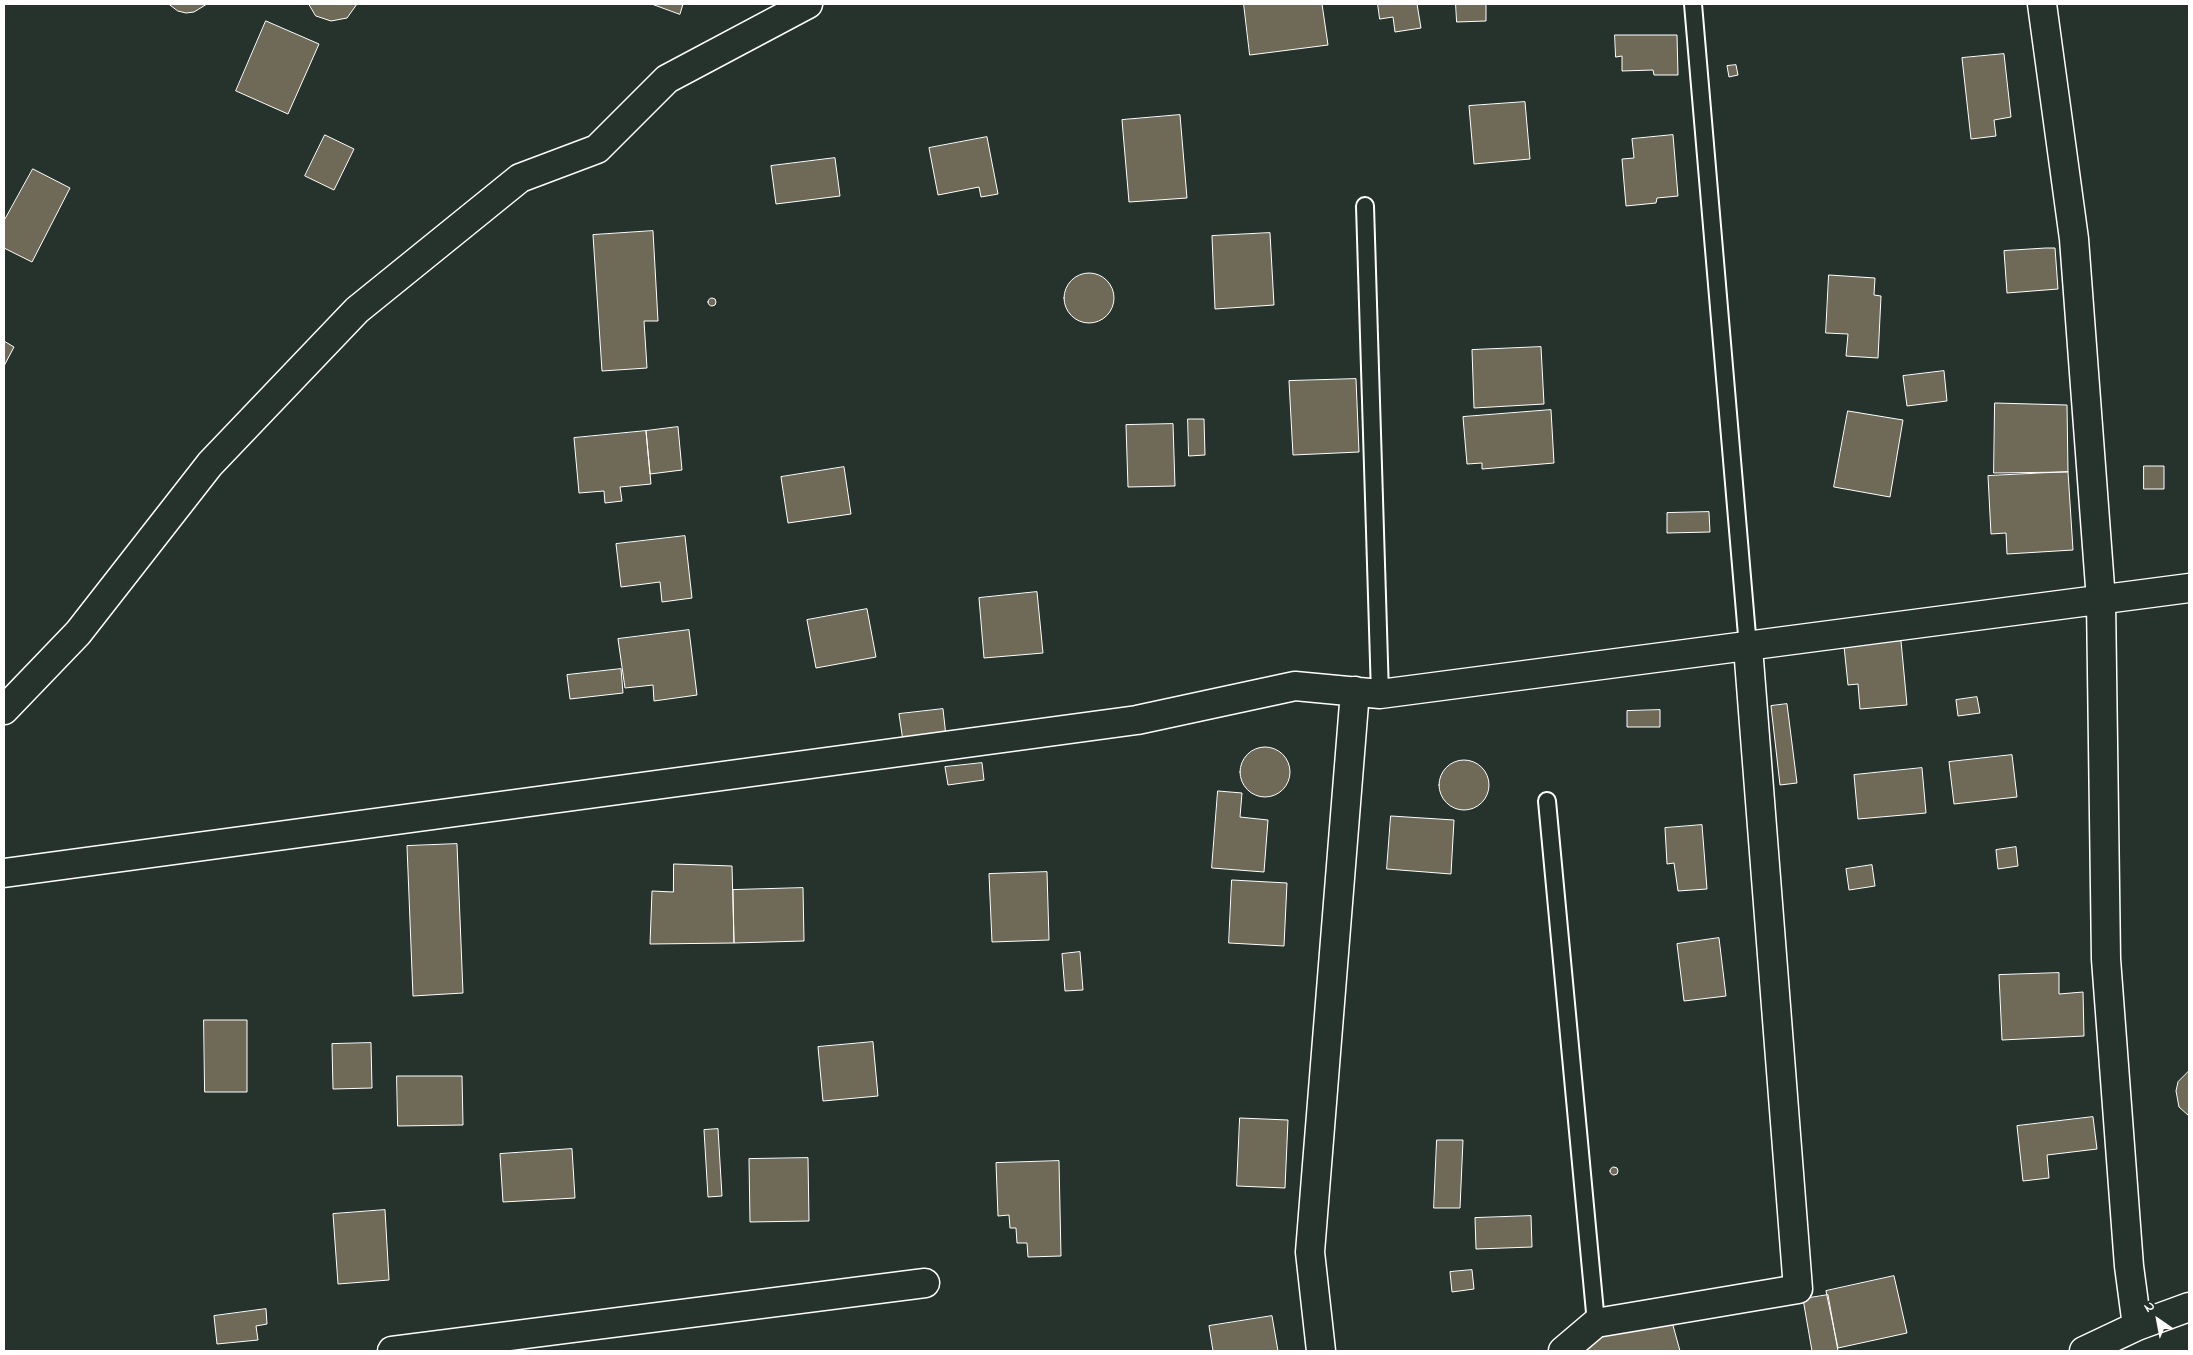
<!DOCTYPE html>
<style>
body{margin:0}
#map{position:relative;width:2193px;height:1355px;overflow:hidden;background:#26332d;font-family:"Indie Flower",sans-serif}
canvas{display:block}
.frame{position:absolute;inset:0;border:5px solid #fff;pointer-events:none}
.north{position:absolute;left:2133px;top:1295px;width:50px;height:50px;-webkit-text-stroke:4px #26332d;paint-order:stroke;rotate:327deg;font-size:14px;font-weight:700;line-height:20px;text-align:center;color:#fff}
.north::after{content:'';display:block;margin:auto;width:18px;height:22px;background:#fff;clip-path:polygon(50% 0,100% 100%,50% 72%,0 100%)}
</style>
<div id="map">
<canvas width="2193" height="1355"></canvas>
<div class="frame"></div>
<div class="north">N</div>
</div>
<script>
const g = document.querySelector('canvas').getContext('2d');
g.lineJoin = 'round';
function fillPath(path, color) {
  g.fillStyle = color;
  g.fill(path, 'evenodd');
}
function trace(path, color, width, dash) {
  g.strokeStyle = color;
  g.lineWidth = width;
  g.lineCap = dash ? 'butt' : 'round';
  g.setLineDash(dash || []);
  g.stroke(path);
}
const building = new Path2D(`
 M169,4H207L194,12L186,13L178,11Z
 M309,4H357L347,18L331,21L316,16Z
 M652,4H683L680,14Z
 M1244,4H1322L1328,45L1250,55Z
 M1378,4H1417L1421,28L1395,32L1393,17L1380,19Z
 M1456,4H1486V21L1457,22Z
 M266,21L319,44L288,114L236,91Z
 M1615,35H1677L1678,75H1654L1653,70L1622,71V56L1616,57Z
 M2004,54L2011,117L1994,120L1996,136L1971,139L1962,58Z
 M1736,65L1738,75L1729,77L1727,66Z
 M1525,102L1530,159L1474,164L1469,106Z
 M1180,115L1187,198L1129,202L1122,120Z
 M325,135L354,149L334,190L305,176Z
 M1673,135L1678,196L1657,198L1656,203L1626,206L1622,159L1634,158L1632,139Z
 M987,137L998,194L981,197L979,187L938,195L929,148Z
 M835,158L840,196L776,204L771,166Z
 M33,169L70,188L32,262L4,248V221Z
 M653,231L658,321H644L647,368L602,371L593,235Z
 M1270,233L1274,305L1215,309L1212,236Z
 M2046,248H2055L2058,289L2007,293L2004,251Z
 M1064 298a25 25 0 1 1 50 0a25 25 0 1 1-50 0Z
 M1829,275L1875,278L1874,295L1881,296L1878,358L1846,356L1848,334L1826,333Z
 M708 302a4 4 0 1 1 8 0a4 4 0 1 1-8 0Z
 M4,341L14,347L4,366Z
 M1541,347L1544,404L1474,408L1472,350Z
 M1944,371L1947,401L1907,406L1903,376Z
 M1356,379L1359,452L1293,455L1289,381Z
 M1995,403L2067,405L2068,472L1994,473Z
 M1551,410L1554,463L1482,469V463L1467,464L1463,417Z
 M1848,411L1903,420L1890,497L1834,487Z
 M1188,419H1204L1205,455L1189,456Z
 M1173,424L1175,486L1128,487L1126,425Z
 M678,427L682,470L650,474L646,431Z
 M646,431L651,484L620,487L622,501L605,503L604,491L579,493L574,438Z
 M2144,466H2164V489H2144Z
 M844,467L851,514L788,523L781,477Z
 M2068,472L2073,550L2007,554L2006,533L1991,534L1988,476Z
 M1709,512L1710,532L1667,533V513Z
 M685,536L692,598L662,602L660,582L621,587L616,544Z
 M1037,592L1043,653L984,658L979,598Z
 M867,609L876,657L816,668L807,620Z
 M689,630L697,695L654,701L653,685L625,688L618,639Z
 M1901,641L1907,705L1860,709L1858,684L1848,685L1844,646Z
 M621,669L623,693L570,699L567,675Z
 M1977,697L1980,713L1958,716L1956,700Z
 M1787,704L1797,783L1780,785L1771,706Z
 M943,709L946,736L903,741L899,714Z
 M1660,710V727H1627V711Z
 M1240 772a25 25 0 1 1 50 0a25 25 0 1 1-50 0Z
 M2012,755L2017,797L1954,804L1949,762Z
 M1439 785a25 25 0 1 1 50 0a25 25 0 1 1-50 0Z
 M982,763L984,780L948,785L945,767Z
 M1922,768L1926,813L1858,819L1854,775Z
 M1218,791L1242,793L1240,817L1268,820L1264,872L1212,868Z
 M1391,816L1454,820L1451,874L1387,869Z
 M1702,825L1707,889L1678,891L1674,863L1667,864L1665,828Z
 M457,844L463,993L413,996L407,846Z
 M2016,847L2018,866L1998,869L1996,850Z
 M674,864L732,866L734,943L650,944L652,891L673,892Z
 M1872,865L1875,886L1849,890L1846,869Z
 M1047,872L1049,940L992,942L989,874Z
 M1232,880L1287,883L1284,946L1229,943Z
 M803,888L804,941L734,943L733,890Z
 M1719,938L1726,996L1684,1001L1677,944Z
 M1080,952L1083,990L1065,991L1062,954Z
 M2059,973V994L2083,992L2084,1036L2002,1040L1999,975Z
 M204,1020H247V1092H205Z
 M873,1042L878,1096L823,1101L818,1047Z
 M371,1043L372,1088L333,1089L332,1044Z
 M2189,1071V1116L2179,1107L2176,1091L2178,1082Z
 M397,1076H462L463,1125L398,1126Z
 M2093,1117L2097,1149L2047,1155L2049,1178L2023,1181L2017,1126Z
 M1240,1118L1288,1120L1285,1188L1237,1186Z
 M718,1129L722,1196L708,1197L704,1130Z
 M1437,1140H1463L1460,1208H1434Z
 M572,1149L575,1198L503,1202L500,1154Z
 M808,1158L809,1221L750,1222L749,1159Z
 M1059,1161L1061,1256L1028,1257L1027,1243H1017L1016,1228H1010L1009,1215L998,1216L996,1163Z
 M1610 1171a4 4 0 1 1 8 0a4 4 0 1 1-8 0Z
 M385,1210L389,1280L338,1284L333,1214Z
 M1531,1216L1532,1247L1476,1249L1475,1218Z
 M1472,1270L1474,1289L1452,1292L1450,1272Z
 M1894,1276L1907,1333L1838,1348L1826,1291Z
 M1828,1295L1838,1351H1812L1803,1299Z
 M266,1309L267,1324L256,1326L258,1340L217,1344L214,1316Z
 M1272,1316L1278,1351H1213L1209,1326Z
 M1671,1318L1680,1351H1580L1578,1344Z`);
const service = new Path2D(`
 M1693,4L1748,647
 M1365,206L1380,694
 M1547,801L1596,1323`);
const minor = new Path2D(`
 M2042,4L2074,239L2101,600L2106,959L2129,1266L2137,1326
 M4,710L78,633L210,464L357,310L520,178L597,149L667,79L808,4
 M4,873L1137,720L1295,686L1380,694L2189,588
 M392,1351L925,1283
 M1321,1351L1310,1252L1355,691
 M1563,1351L1596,1323L1798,1289L1748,647
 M2084,1351L2137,1326L2189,1307`);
fillPath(building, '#6f6a57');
trace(building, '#fff', 1);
trace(service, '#fff', 20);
trace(minor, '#fff', 31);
trace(service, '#26332d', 16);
trace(minor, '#26332d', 28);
</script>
